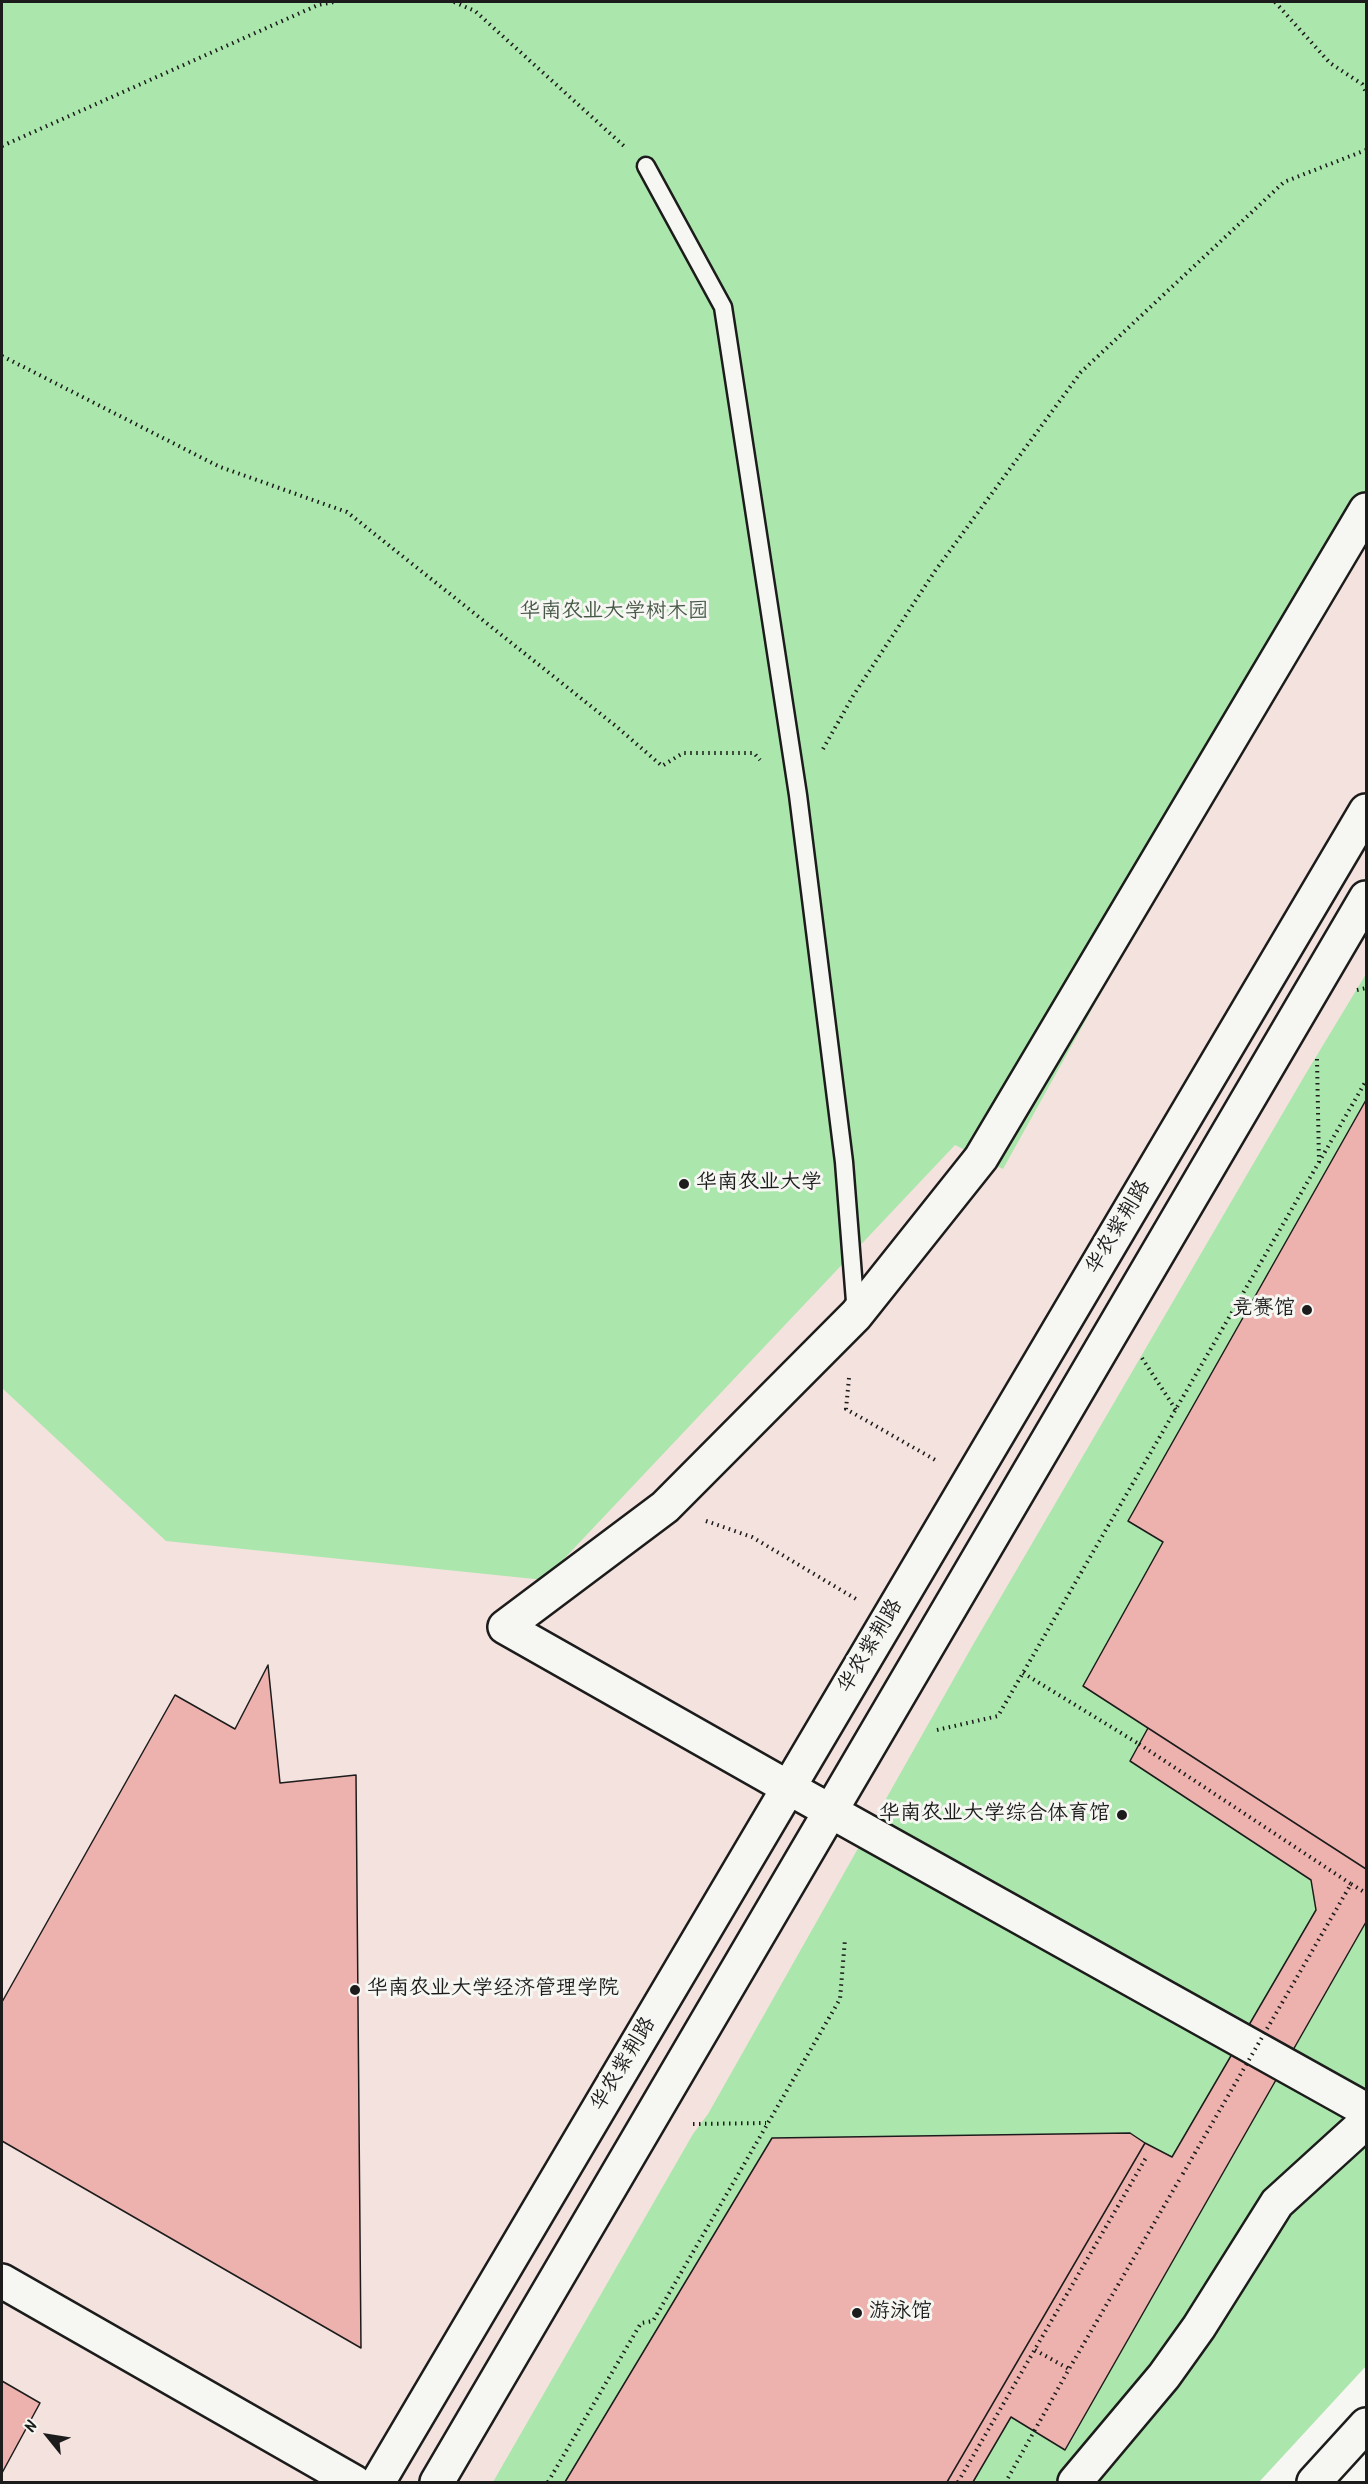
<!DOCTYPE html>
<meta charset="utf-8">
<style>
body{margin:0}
#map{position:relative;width:1368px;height:2484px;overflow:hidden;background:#f6f6f2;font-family:Kalam,sans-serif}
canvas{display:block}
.frame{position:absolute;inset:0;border:3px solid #1c1c1c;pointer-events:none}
.north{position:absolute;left:18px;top:2406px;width:60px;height:60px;-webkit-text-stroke:4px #f6f6f2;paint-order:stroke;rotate:300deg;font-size:16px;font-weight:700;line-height:24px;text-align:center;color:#1c1c1c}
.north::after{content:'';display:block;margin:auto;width:21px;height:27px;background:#1c1c1c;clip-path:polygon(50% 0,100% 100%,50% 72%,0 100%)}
</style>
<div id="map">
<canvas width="1368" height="2484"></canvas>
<div class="frame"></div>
<div class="north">N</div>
</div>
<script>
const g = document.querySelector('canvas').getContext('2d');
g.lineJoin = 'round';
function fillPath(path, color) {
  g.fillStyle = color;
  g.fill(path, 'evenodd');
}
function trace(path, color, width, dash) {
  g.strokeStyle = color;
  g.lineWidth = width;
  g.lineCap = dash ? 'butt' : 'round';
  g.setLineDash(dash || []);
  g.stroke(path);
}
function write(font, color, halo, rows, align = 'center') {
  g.font = font + ' Kalam,"LXGW WenKai TC",sans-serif';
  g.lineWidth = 6;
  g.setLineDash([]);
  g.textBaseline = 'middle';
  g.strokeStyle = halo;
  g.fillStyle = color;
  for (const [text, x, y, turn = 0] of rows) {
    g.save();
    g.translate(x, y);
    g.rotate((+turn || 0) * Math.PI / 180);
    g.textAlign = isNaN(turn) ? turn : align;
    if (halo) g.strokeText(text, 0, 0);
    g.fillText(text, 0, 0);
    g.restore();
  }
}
const built = new Path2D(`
 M2,2H1366V2366L1259,2482H2Z`);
const green = new Path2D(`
 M2,2H1366V516L1003,1169L955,1145L544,1580L166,1541L2,1388Z
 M1366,974V2366L1259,2482H493L693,2134L708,2114L974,1643L1305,1075Z`);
const building = new Path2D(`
 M1366,1100V1869L1083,1686L1163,1542L1128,1521Z
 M268,1665L280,1783L356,1775L361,2348L2,2141V2002L175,1695L235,1729Z
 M1148,1728L1366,1869V1922L1065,2450L1011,2417L973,2482H947L1145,2143L1172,2157L1316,1910L1311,1880L1130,1761Z
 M1130,2133L1145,2143L947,2482H565L772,2138Z
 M2,2381L40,2403L2,2473Z`);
const path = new Path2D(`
 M454,2L475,11L625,147
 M1275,2L1330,63L1362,84L1366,92
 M2,146L318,5L334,2
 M2,356L220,467L347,512L617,727L662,766L683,753H754L760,760
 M823,749L853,696L935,571L1081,372L1284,182L1366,150
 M1357,990L1366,988
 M1317,1059L1319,1162
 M1142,1358L1176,1410
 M849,1378L846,1409L937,1461
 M706,1521L752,1537L856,1599
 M1023,1673L1139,1744
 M937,1730L998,1716L1366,1081
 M1351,1884L1366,1893
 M693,2124L766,2123
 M1035,2350L1069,2369
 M1008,2478L1069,2369L1181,2177
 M548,2482L641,2323L653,2321L840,1999L845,1939
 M958,2482L1147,2156`);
const lane = new Path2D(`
 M646,166L723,307L798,795L844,1162L856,1314`);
const street = new Path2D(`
 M1366,510L981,1158L856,1315L665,1507L505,1627L789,1788L1366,2110
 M2,2281L354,2482
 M378,2482L1366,811
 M437,2482L1366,898
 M1075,2482L1164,2376L1199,2327L1277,2203L1366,2122`);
const secondary = new Path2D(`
 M1314,2482L1366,2425`);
const pathBridge = new Path2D(`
 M1139,1744L1351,1884L1181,2177`);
const markers = [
 [684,1184,6,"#1c1c1c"],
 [1307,1310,6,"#1c1c1c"],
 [1122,1815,6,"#1c1c1c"],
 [355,1990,6,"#1c1c1c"],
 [857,2313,6,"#1c1c1c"]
];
const parkNames = [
 ["华南农业大学树木园",614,613]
];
const poiNames = [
 ["华南农业大学",696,1184],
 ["竞赛馆",1295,1310,"right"],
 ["华南农业大学综合体育馆",1110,1815,"right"],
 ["华南农业大学经济管理学院",367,1990],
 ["游泳馆",869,2313]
];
const streetNames = [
 ["华农紫荆路",1120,1228,-59],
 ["华农紫荆路",872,1647,-59],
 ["华农紫荆路",625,2065,-59]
];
fillPath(built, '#f4e2de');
fillPath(green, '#abe7ac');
fillPath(building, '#eeb2ae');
trace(building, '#1c1c1c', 1.5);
trace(lane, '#1c1c1c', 21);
trace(street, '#1c1c1c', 38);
trace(secondary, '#1c1c1c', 38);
trace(path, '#1c1c1c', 4, [1.5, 4.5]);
trace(lane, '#f6f6f2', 16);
trace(street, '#f6f6f2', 33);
trace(secondary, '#f6f6f2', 33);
trace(pathBridge, '#1c1c1c', 4, [1.5, 4.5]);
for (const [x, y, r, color] of markers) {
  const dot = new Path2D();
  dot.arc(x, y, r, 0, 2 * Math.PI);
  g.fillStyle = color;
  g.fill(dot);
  trace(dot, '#f6f6f2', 2);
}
write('21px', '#475947', '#f6f6f2', parkNames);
write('21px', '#1c1c1c', '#f6f6f2', poiNames, 'left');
write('21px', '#1c1c1c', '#f6f6f2', streetNames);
</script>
